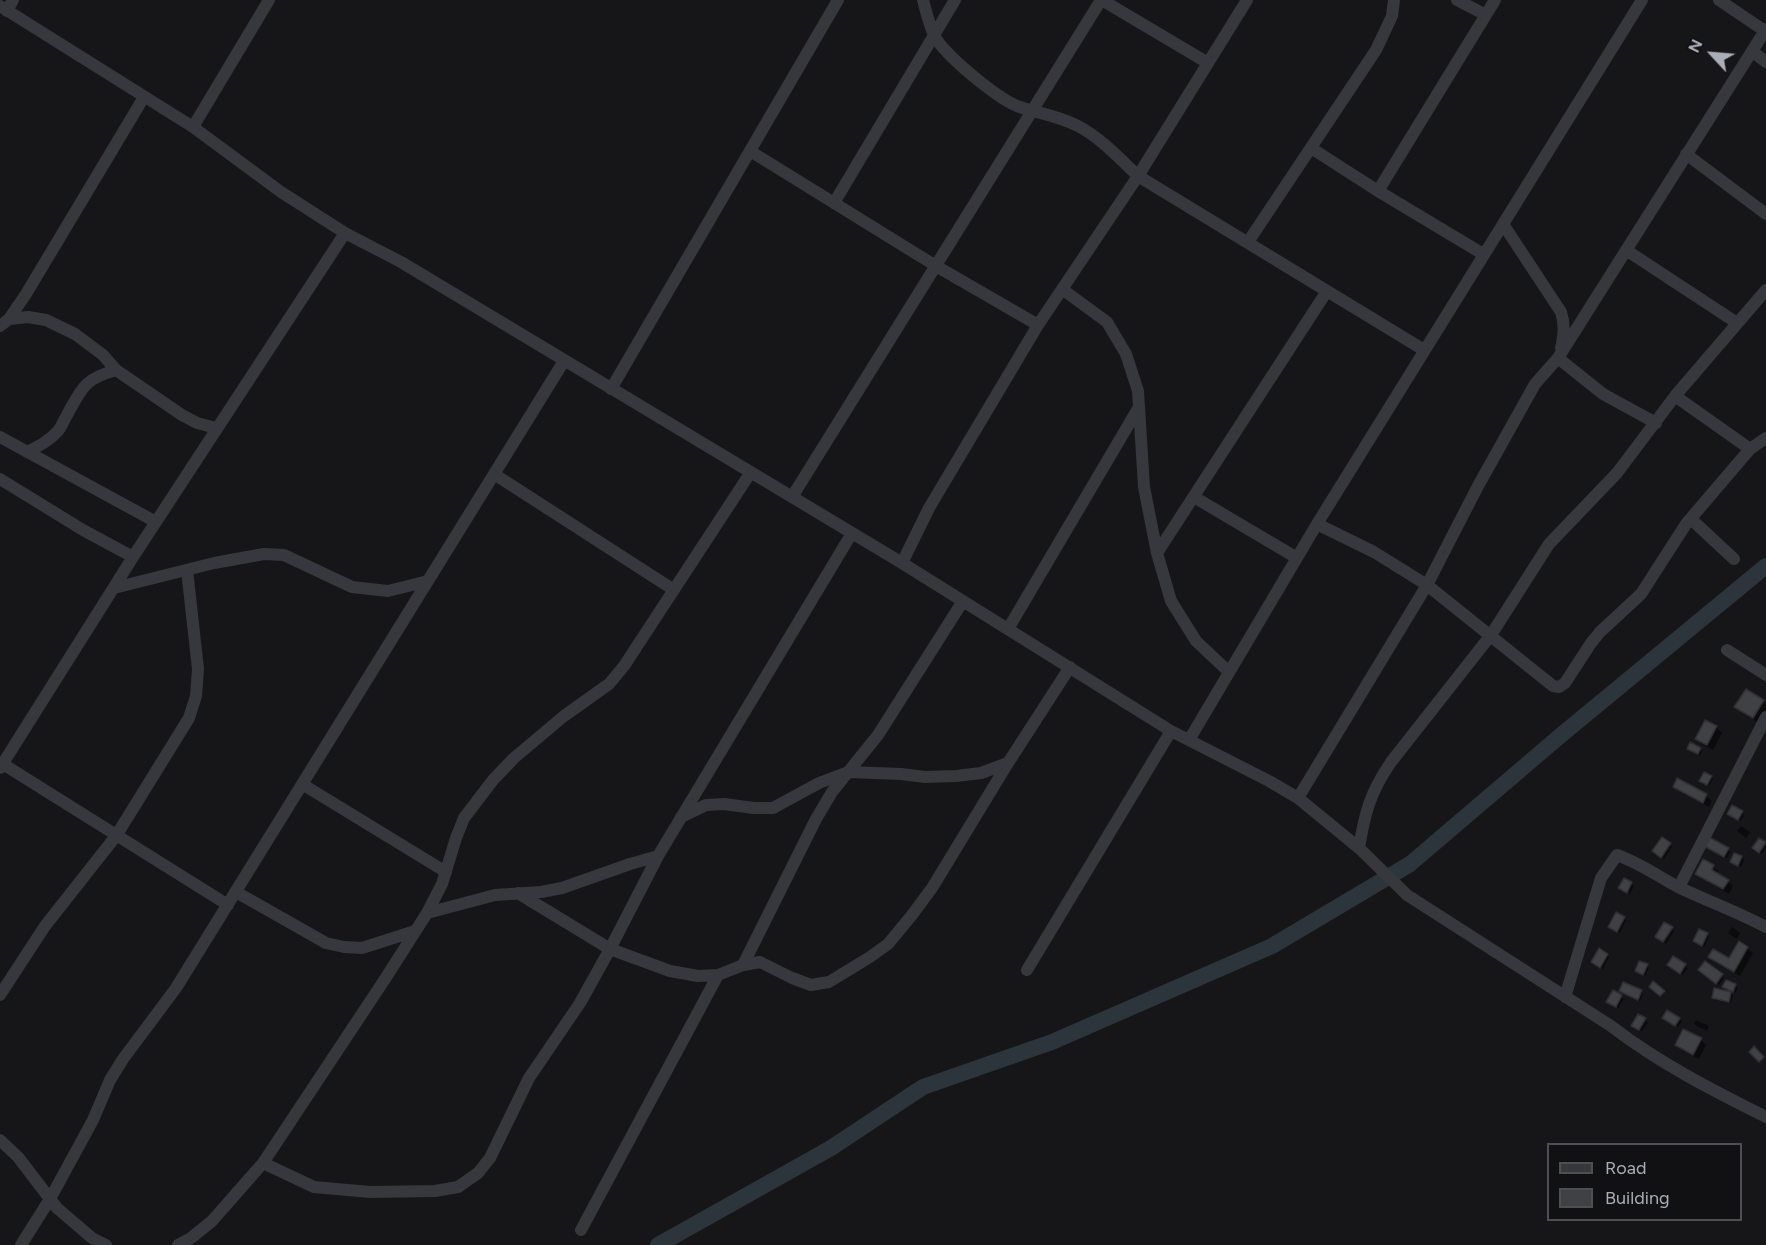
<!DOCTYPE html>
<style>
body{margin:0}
#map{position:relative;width:1766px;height:1245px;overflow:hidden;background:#161618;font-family:Figtree,sans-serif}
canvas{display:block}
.legend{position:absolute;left:1547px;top:1143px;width:195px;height:78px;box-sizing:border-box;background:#111113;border:2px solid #4d4f55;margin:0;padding:8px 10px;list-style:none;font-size:18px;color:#a8adb8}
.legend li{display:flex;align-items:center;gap:12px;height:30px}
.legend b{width:30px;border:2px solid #4d4f55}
.north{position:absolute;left:1682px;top:24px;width:60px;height:60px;-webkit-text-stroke:4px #111113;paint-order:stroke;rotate:296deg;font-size:16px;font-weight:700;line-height:24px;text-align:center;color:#a8adb8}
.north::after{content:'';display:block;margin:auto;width:21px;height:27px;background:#a8adb8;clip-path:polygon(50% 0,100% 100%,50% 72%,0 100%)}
</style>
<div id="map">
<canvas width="1766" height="1245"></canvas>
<ul class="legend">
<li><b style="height:8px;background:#37383d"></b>Road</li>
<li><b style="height:16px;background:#404145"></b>Building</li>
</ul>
<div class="north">N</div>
</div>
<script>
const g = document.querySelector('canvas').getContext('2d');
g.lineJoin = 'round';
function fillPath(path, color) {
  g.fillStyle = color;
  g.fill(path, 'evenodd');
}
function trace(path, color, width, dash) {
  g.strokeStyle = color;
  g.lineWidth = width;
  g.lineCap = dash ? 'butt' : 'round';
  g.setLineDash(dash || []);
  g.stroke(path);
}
const shadow = new Path2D(`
 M1746,691L1766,704V711L1759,723L1742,712L1736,706Z
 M1706,722L1716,727L1722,733L1713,750L1702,744L1697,739Z
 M1688,749H1700L1702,751L1700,756Z
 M1711,777L1713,779L1709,786L1701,781Z
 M1678,780L1706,796L1712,801L1709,807L1680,792L1674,786Z
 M1742,812L1744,815L1741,821L1731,816Z
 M1741,826L1750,832L1746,838L1737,831Z
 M1662,839L1672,847L1664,859L1656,853Z
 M1759,840L1766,845V848L1762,854L1756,850Z
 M1708,848L1728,849L1730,852L1727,858Z
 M1741,857L1744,860L1741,867L1734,864Z
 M1704,861L1713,867L1719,872L1717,875L1728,881L1733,886L1729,894L1703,879L1697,874Z
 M1625,880L1634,886L1630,894L1623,890Z
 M1624,918L1626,920L1620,933L1610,927Z
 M1665,924L1674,931L1666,944L1659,939Z
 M1732,927L1740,933L1737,939L1728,933Z
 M1707,935L1709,937L1704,947L1697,943Z
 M1747,948L1753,953L1740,976L1716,963L1710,957L1730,960Z
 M1607,955L1609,957L1603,969L1595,964Z
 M1674,958L1688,968L1683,975L1671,967Z
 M1705,963L1724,978L1719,985L1702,972Z
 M1647,965L1649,968L1645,976L1637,971Z
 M1735,986L1738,988L1735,993L1724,987Z
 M1621,991H1641L1643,994L1640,1001Z
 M1613,992L1624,999L1618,1008L1610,1004Z
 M1730,993L1733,995L1731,1003L1716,1000L1714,998Z
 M1667,1012L1682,1021L1678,1027L1666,1020Z
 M1639,1016L1648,1022L1642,1031L1635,1028Z
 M1696,1020L1707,1025L1709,1027L1707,1031L1697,1026L1694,1024Z
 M1701,1040L1706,1045L1699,1059L1682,1051L1677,1045Z`);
const canal = new Path2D(`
 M658,1245L831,1148L923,1087L1052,1042L1272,946L1410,864L1560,736L1766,566`);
const building = new Path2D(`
 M1746,689L1764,700L1753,718L1734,707Z
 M1705,720L1717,726L1707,745L1695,739Z
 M1690,742L1701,748L1698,754L1687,749Z
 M1704,772L1712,776L1707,785L1699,781Z
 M1677,778L1707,794L1703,803L1673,787Z
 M1732,805L1743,811L1738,820L1727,814Z
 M1662,837L1671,843L1661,858L1652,851Z
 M1709,837L1729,848L1724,857L1704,846Z
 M1759,838L1766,842L1759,853L1752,848Z
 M1734,853L1742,856L1738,866L1730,862Z
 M1703,859L1714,865L1712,870L1729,880L1723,889L1695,874Z
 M1624,878L1632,882L1627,893L1618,888Z
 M1616,912L1625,917L1617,932L1608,927Z
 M1664,922L1673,927L1663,942L1655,937Z
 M1699,929L1708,933L1702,946L1693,941Z
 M1739,941L1748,947L1734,972L1708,957L1713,949L1729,958Z
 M1599,948L1608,954L1600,968L1591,962Z
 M1673,956L1686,964L1680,974L1667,965Z
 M1639,961L1648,964L1643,975L1635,971Z
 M1705,961L1723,974L1716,984L1698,970Z
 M1726,980L1736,984L1733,992L1722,987Z
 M1653,981L1665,991L1660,996L1649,987Z
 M1623,982L1642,990L1638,1000L1619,991Z
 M1714,988L1731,992L1729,1002L1712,998Z
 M1613,990L1622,995L1616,1007L1606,1002Z
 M1667,1010L1680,1018L1675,1026L1662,1018Z
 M1638,1014L1646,1018L1639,1030L1631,1026Z
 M1683,1029L1702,1038L1693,1055L1675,1045Z
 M1754,1046L1764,1057L1759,1062L1749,1052Z`);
const street = new Path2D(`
 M923,0C926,11 929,24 934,35C944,55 996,97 1017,106C1037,113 1059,116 1078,126C1101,138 1120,159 1138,176L1424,350
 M1102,0L1208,63
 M1457,0L1486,15
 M1719,0L1765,31
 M0,6L193,127L281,192L345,233L401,262L902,563L1171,731L1269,781L1298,798L1359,848L1407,895L1611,1026C1659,1063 1712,1090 1766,1117
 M7,11L13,0
 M1752,51L1766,62
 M193,127L269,0
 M1311,148L1378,191L1483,254
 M750,151L936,266L1038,325
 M1686,154L1766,214
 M1378,191L1495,0
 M834,203L955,0
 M1503,224L1561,312C1565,325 1564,335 1561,348
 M1248,242L1376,50L1392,16L1394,0
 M1626,250L1737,323
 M1062,289L1107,322L1126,354L1138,391L1144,487L1157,553L1171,601L1196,641L1229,672
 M9,319L28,317L46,320L75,334L103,355L116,370L182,415L197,423L216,428
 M0,326L9,319L26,294L144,97
 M1558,358L1603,394L1656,423
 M611,389L838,0
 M1675,396L1750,449
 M0,437L156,522
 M27,452C39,446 49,441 58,431C62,426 64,420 67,415C82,388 84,379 116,370
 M494,474L674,590
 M0,479L83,530L133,557
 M792,497L1101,0
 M1194,497L1297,558
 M1691,519L1734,559
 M1317,524L1374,552L1427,585L1553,686L1559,687L1565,683L1591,643L1600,632L1641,594L1686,524L1750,449L1766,438
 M1157,553L1327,291
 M902,563L929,508L1038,325L1138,176L1247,0
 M114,588L214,563L264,554L284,555L352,587L388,591L428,581
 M1008,629L1139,407
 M1727,650L1766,675
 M1189,740L1317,524L1642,0
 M3,764L228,905
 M0,768L133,557L345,233
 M302,784L446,872
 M1298,798L1427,585L1478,486L1535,384L1558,358L1766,29
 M681,817L706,805L724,804L754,808H773L819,783L848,772L901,774L925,777L956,776L981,773L1008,763
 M1359,848C1365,812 1370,793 1391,762L1491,635L1549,544L1617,473L1675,396L1766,290
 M1679,887L1766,717
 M236,892L326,943L344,947L362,948L415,931
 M518,893L610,949L670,971L698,976L718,975L743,965L760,962L792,978L811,985L829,982L870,957L888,944L912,915L932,888L1008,763L1070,667
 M427,913L495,895L541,892L562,888L630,864L658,856
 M743,965L816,819L832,792L878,735L963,601
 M1027,970L1171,731
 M0,995L45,926L116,836L189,718L196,696L198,669L187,570
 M1565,997L1601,878L1617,855C1640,863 1659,877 1680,888C1708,901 1738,912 1766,927
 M0,1140L18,1157L57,1208L92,1238L106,1245
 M263,1163L314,1187L370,1192L435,1191L458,1187L478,1173L490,1158L529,1078L580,1003L610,949L658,856L852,533
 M581,1230L718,975
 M21,1245L50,1199L93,1120L110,1080L123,1059L176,988L564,361
 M178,1245L191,1238L212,1221L263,1163L385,979L427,913L442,884L456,838L464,818L477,801L493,780L514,758L564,716L609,684L624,666L751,472`);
fillPath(shadow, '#0007');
trace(canal, '#2c353c', 16);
fillPath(building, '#404145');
trace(building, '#303034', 1.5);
trace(street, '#37383d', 12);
</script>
